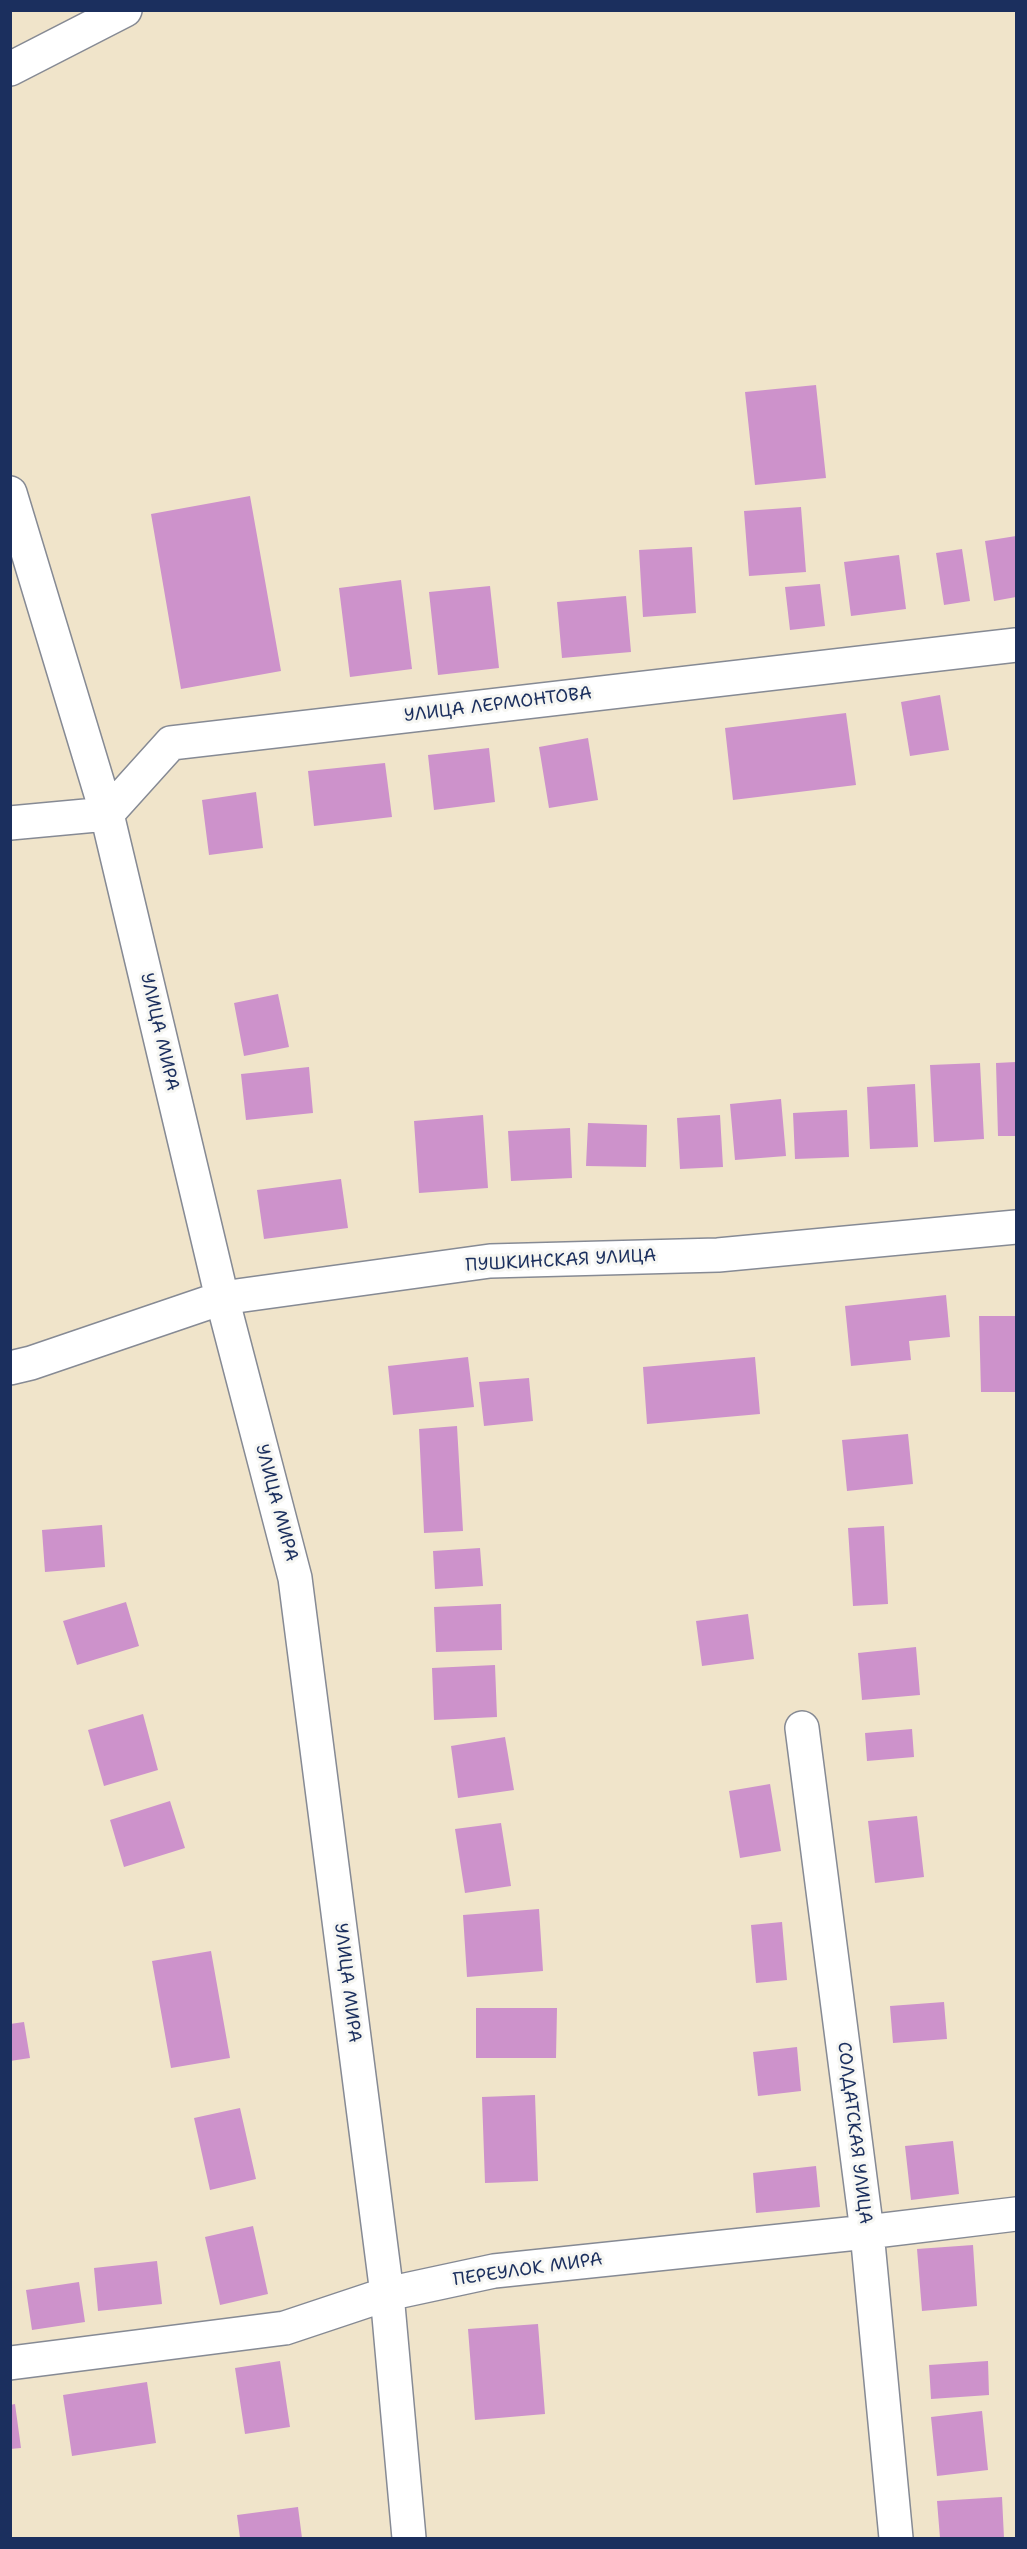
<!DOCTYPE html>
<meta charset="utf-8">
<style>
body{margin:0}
#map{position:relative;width:1027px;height:2549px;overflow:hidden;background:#f0e4ca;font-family:"Shantell Sans",sans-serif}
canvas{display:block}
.frame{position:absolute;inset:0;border:12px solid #1b2f5e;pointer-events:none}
</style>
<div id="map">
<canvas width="1027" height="2549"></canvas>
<div class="frame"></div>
</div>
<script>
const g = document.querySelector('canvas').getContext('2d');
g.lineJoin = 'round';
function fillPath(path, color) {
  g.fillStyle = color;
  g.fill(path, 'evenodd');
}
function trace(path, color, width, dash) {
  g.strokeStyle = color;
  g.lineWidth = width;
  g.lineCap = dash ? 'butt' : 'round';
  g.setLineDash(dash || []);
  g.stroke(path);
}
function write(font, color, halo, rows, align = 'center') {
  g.font = font + ' "Shantell Sans",sans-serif';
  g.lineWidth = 6;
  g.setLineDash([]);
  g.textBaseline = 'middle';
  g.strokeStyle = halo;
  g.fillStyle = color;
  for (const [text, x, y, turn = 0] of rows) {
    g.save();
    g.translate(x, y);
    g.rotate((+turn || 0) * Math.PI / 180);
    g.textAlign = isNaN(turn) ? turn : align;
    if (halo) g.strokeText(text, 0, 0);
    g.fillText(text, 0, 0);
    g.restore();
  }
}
const building = new Path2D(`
 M816,385L826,478L755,485L745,392Z
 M250,496L281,671L181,689L151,514Z
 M801,507L806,572L749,576L744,511Z
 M1016,536V597L994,601L985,541Z
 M692,547L696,613L643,617L639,550Z
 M962,549L970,601L944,605L936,553Z
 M899,555L906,609L851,616L844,562Z
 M401,580L412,669L350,677L339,588Z
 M820,584L825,626L790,630L785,587Z
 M490,586L499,668L438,675L429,592Z
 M626,596L631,652L562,658L557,602Z
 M940,695L949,750L910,756L901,702Z
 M846,713L856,785L733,800L725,728Z
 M588,738L598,800L549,808L539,747Z
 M489,748L495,802L434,810L428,755Z
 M385,763L392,817L314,826L308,771Z
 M256,792L263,848L209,855L202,800Z
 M278,994L289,1047L244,1056L234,1003Z
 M1016,1062V1136H998L996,1063Z
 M980,1063L984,1139L934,1142L930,1065Z
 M309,1067L313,1113L246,1120L241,1074Z
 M915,1084L918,1147L870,1149L867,1087Z
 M781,1099L786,1156L735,1160L730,1104Z
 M847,1110L849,1157L795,1159L793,1113Z
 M483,1115L488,1188L419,1193L414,1121Z
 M720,1115L723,1167L680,1169L677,1118Z
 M588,1123L647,1125L646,1167L586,1166Z
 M570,1128L572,1178L511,1181L508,1131Z
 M341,1179L348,1228L264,1239L257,1190Z
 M946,1295L950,1337L909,1341L911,1360L851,1366L845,1306Z
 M979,1316H1016V1392H981Z
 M468,1357L474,1407L393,1415L388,1366Z
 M755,1357L760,1414L647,1424L643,1367Z
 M529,1378L533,1421L484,1426L479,1382Z
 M457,1426L463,1531L424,1533L419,1429Z
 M908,1434L913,1484L847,1491L842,1440Z
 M102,1525L105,1567L45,1572L42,1530Z
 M884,1526L888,1604L853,1606L848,1528Z
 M480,1548L483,1586L435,1589L433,1551Z
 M126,1602L139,1646L77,1665L63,1621Z
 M501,1604L502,1650L436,1652L434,1607Z
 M748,1614L754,1659L702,1666L696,1621Z
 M916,1647L920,1695L862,1700L858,1653Z
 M495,1665L497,1717L434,1720L432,1668Z
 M143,1714L158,1770L104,1786L88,1730Z
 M912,1729L914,1757L867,1761L865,1733Z
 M505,1737L514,1790L458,1798L451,1746Z
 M770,1784L781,1851L740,1858L729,1791Z
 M170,1801L185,1848L124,1867L110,1820Z
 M917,1816L924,1877L875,1883L868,1821Z
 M501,1823L511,1886L465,1893L455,1829Z
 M539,1909L543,1971L467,1977L463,1915Z
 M782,1922L787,1980L756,1983L751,1925Z
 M211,1951L230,2058L171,2068L152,1961Z
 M944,2002L947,2039L893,2043L890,2006Z
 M476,2008H557L556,2058H476Z
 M24,2022L30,2058L10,2061V2024Z
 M797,2047L801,2091L758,2096L753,2052Z
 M535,2095L538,2181L485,2183L482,2097Z
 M240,2108L256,2179L210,2190L194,2118Z
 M953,2141L959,2194L911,2200L905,2146Z
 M816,2166L820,2207L756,2213L753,2173Z
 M253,2226L268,2294L220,2305L205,2237Z
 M973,2245L977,2306L922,2311L917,2249Z
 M157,2261L162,2304L98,2311L94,2268Z
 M79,2282L85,2322L32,2330L26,2290Z
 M538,2324L545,2414L475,2420L468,2329Z
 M280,2361L290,2427L245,2434L235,2368Z
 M988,2361L989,2395L931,2399L929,2365Z
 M147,2382L156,2443L72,2456L63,2395Z
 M15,2404L21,2448L10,2449V2405Z
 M982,2411L988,2470L937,2476L931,2417Z
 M1002,2497L1004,2538H940L937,2501Z
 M298,2507L302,2538H240L237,2515Z`);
const minor = new Path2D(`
 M10,69L125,10
 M10,493L107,814L222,1298L295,1578L387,2294L409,2538
 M10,823L107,814L171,743L1016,645
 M10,1368L31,1363L222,1298L490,1261L718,1255L1016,1227
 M802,1728L867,2232L896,2538
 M10,2363L285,2328L387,2294L494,2271L867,2232L1016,2214`);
const streetNames = [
 ["УЛИЦА ЛЕРМОНТОВА",498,705,-7],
 ["УЛИЦА МИРА",159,1032,77],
 ["ПУШКИНСКАЯ УЛИЦА",561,1261,-3],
 ["УЛИЦА МИРА",276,1503,75],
 ["УЛИЦА МИРА",347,1983,83],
 ["СОЛДАТСКАЯ УЛИЦА",854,2133,83],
 ["ПЕРЕУЛОК МИРА",528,2270,-8]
];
fillPath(building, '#cd92cb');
trace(minor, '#868a94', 36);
trace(minor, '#fff', 33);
write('18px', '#1b2f5e', '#f6f6f2', streetNames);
</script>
